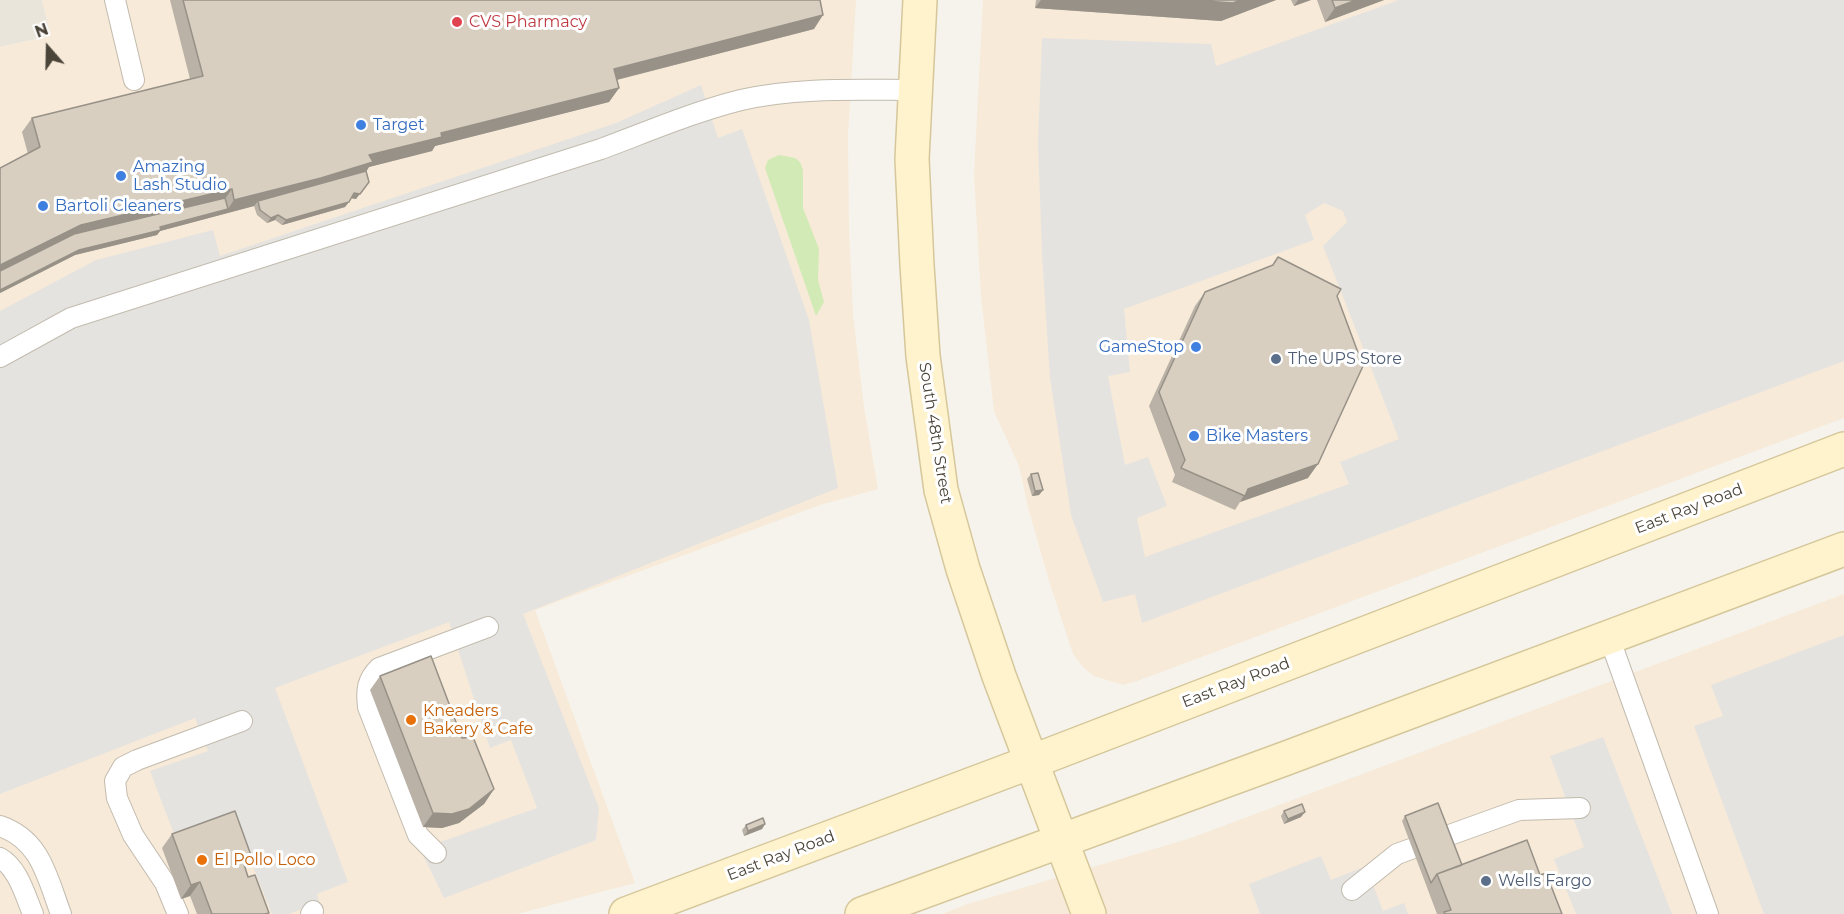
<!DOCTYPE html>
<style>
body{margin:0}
#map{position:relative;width:1844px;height:914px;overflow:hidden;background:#f6f3ec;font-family:Montserrat,sans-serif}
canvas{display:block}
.north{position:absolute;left:18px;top:18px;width:60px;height:60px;-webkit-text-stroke:4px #fff;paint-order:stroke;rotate:340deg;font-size:16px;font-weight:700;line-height:24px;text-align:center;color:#4b4439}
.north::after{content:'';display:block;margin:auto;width:21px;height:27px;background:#4b4439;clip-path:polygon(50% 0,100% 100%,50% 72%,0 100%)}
</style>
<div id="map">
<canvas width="1844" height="914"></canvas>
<div class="north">N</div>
</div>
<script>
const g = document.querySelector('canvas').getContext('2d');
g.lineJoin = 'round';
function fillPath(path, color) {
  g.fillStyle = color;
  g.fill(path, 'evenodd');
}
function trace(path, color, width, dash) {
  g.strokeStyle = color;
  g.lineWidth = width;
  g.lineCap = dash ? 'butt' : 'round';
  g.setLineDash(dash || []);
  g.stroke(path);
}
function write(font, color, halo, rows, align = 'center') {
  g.font = font + ' Montserrat,sans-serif';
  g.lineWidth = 6;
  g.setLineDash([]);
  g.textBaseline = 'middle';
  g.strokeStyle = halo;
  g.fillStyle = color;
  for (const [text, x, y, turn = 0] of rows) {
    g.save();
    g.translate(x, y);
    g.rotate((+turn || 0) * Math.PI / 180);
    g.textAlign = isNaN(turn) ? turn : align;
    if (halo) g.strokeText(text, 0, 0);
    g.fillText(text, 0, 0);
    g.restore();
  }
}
const residential = new Path2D(`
 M0,0H42L51,36L0,47Z`);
const commercial = new Path2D(`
 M42,0H856L848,135L849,228L853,315L864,407L878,489L820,505L535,610L635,883L517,914H0V47L51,36Z
 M983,0H1844V418L1137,681L1123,685L1094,676L1084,668L1073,654L1050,584L1029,511L1019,466L994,411L981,296L974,175Z
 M1844,594V914H942L968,904L1191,838Z`);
const green = new Path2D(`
 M779,155L795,158L800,162L803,170V208L819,249L818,280L824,302L816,316L765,168L768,160Z`);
const parking = new Path2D(`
 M1399,0H1844V361L1142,623L1135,594L1103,602L1071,515L1050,378L1042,254L1038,144L1042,38L1211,44L1216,66ZM1324,203L1343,211L1347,222L1323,246L1399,439L1340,462L1349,484L1145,557L1137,518L1167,506L1148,457L1125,465L1108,376L1130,372L1124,309L1314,240L1305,215Z
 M701,85L718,138L742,129L809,320L838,488L523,614L599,808L596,840L444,898L420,849L537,808L511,740L490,748L449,622L275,688L348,882L317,894L319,902L289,914H272L231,812L174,834L150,771L208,751L195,718L0,794V311L96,260L213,230L220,256L616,123Z
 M1844,635V914H1764L1694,726L1723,716L1711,685Z
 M1603,737L1672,914H1576L1554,859L1584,847L1550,756Z
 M1321,856L1331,880L1366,866L1383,911L1404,903L1408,914H1260L1249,884Z`);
const service = new Path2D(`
 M115,0L134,80
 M0,357L71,318L601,149C647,132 693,112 741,100C796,87 859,90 915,90
 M1609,637L1708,914
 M0,826C41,840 47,877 61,914
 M436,853L418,835L368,707C366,690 367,680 379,668L488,627
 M0,858C18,868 25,895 33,914
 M1352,890L1397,854L1519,810L1580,808
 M178,914L165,883L133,835L117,798L115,781L123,767L137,760L242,721
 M311,914L313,911`);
const secondary = new Path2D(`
 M920,0L912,159L917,265L923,356L941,490L963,569L999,676L1089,914
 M626,914L1031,762L1844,449
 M862,914L1284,759L1844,549`);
const wall = new Path2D(`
 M170,0H820L814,29L617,80L619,88L609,102L435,146L432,151L369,167L366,171L356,199L351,198L345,207L282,225L275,220L267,223L257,215L254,206L160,231L157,235L75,255L0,293V168L28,154L22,132L32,118L190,79Z
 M1036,0H1276L1221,21L1035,8Z
 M1291,0H1311L1294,6Z
 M1317,0H1384L1325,22Z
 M1205,292L1337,296L1308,478L1240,502L1235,510L1172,482L1175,475L1149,406L1195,306Z
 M1031,474L1043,490L1039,495L1032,496L1027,479Z
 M380,676L462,738L494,789L484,804L459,823L442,828L423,827L370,690Z
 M1284,811L1301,817L1284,824L1281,816Z
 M1405,816L1462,865L1540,875L1562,914H1437L1402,821Z
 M765,824L762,829L744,836L742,830L746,825Z
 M172,834L245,868L248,877L268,914H197L190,896L181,899L162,848Z`);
const shadedWall = new Path2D(`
 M1041,0H1276L1221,21L1035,8Z
 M1298,0H1311L1294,6Z
 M1356,0H1384L1325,22L1335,8Z
 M823,15L814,29L604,83L614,69Z
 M619,88L609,102L435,146L432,151L369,167L363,177L258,201L254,206L160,231L157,235L75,255L0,293V290L79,250L228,209L234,200L369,155L441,133Z
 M369,182L356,199L350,198L354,193Z
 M232,189L222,203L0,274V265L81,225Z
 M349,202L345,207L282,225L286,220Z
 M278,215L275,220L267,223L271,218Z
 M1318,464L1308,478L1240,502L1248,489Z
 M1043,490L1039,495L1032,496L1035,491Z
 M494,789L484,804L459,823L442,828L423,827L433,813Z
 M1305,812L1301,817L1284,824L1288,819Z
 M765,824L762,829L744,836L748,831Z
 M252,858L242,872L243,861Z
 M200,882L190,896L181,899L191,885Z`);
const building = new Path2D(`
 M183,0H820L823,15L614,69L619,88L441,133L442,137L369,155L373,162L321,178L234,200L232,189L81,225L0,265V168L40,147L32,118L203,76Z
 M1191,0H1241L1233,3Z
 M1332,0H1356L1335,8Z
 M366,171L369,182L360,194L354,193L349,202L286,220L278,215L271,218L260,210L258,201Z
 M225,198L228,209L160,227L161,230L79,250L0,290V271L74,234Z
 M1278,257L1341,289L1337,296L1363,366L1318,464L1248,489L1245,496L1181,468L1185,460L1159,392L1205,292L1273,265Z
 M1038,473L1043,490L1035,491L1031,474Z
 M431,656L462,738L473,737L494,789L469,809L452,814L433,813L380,676Z
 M1438,803L1462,865L1437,874L1431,883L1405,816Z
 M1302,804L1305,812L1288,819L1284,811Z
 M235,811L252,858L243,861L248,877L255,875L269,913L265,914H212L200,882L191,885L172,834Z
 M763,818L765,824L748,831L746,825Z
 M1527,840L1540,875L1546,873L1562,914H1445L1444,912L1451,910L1437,874Z`);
const markers = [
 [457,22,6,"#e0444e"],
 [361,125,6,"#3f7fe0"],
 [121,176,6,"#3f7fe0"],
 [43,206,6,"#3f7fe0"],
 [1196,347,6,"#3f7fe0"],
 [1276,359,6,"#5c6f8a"],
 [1194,436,6,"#3f7fe0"],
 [411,720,6,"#e8710a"],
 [202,860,6,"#e8710a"],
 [1486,881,6,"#5c6f8a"]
];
const healthNames = [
 ["CVS Pharmacy",469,22]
];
const shopNames = [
 ["Target",373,125],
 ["Amazing",133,167],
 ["Lash Studio",133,185],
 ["Bartoli Cleaners",55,206],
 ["GameStop",1184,347,"right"],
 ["Bike Masters",1206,436]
];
const serviceNames = [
 ["The UPS Store",1288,359],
 ["Wells Fargo",1498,881]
];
const streetNames = [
 ["South 48th Street",935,433,81],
 ["East Ray Road",1689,509,-21],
 ["East Ray Road",1236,683,-21],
 ["East Ray Road",781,856,-21]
];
const foodNames = [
 ["Kneaders",423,711],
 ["Bakery & Cafe",423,729],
 ["El Pollo Loco",214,860]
];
fillPath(residential, '#eae5da');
fillPath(commercial, '#f7ead8');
fillPath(green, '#d2eab5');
fillPath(parking, '#e5e3e0');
trace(service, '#c2bbae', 22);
trace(secondary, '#d6c79b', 36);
trace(service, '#fff', 20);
trace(secondary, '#fff3cd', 33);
fillPath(wall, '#bab2a6');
fillPath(shadedWall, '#979187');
fillPath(building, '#d8cfc1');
trace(building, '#979187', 1.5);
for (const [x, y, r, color] of markers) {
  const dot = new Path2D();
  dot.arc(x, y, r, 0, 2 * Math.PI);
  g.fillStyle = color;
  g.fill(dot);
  trace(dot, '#fff', 2);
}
write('16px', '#be3a42', '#fff', healthNames, 'left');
write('16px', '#366cbe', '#fff', shopNames, 'left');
write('16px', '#4e5e75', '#fff', serviceNames, 'left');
write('16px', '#4b4439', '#fff', streetNames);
write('16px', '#c56008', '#fff', foodNames, 'left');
</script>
